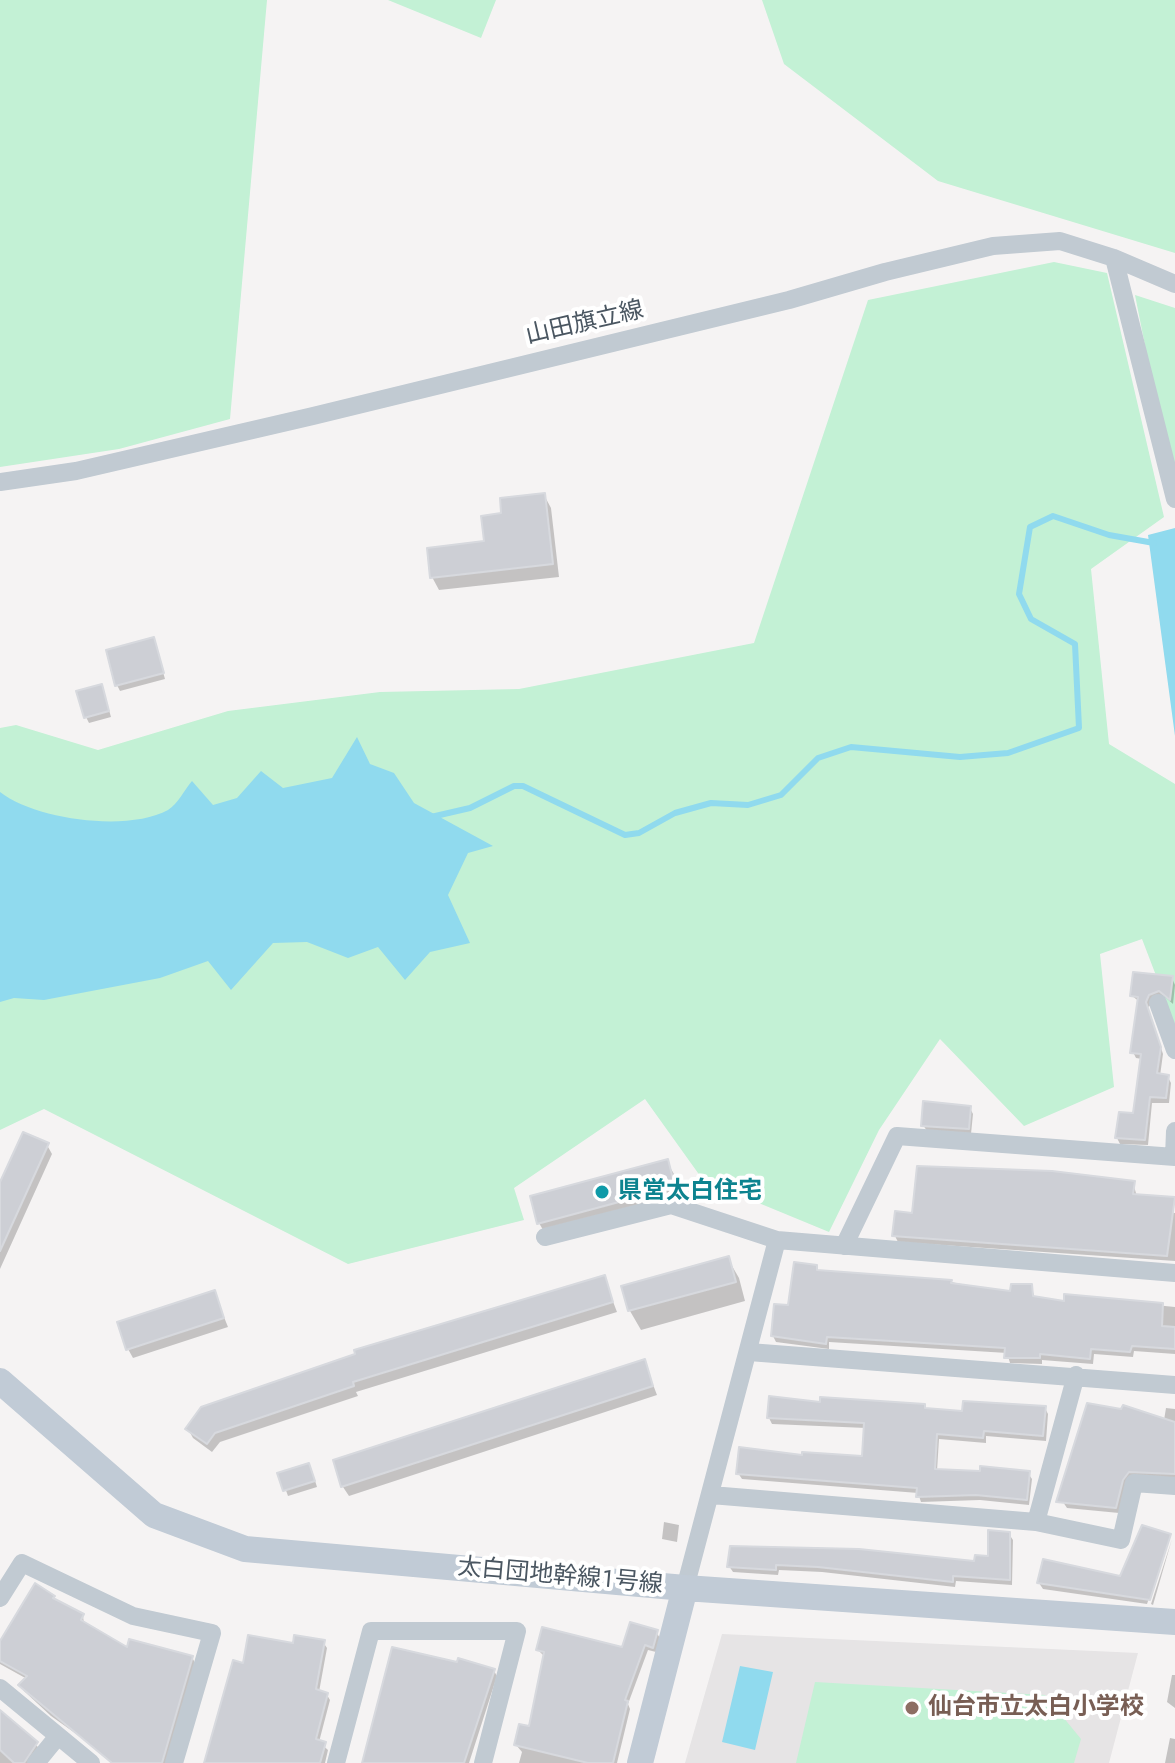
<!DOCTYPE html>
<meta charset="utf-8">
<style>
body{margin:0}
canvas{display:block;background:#f5f3f3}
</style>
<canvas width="1175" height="1763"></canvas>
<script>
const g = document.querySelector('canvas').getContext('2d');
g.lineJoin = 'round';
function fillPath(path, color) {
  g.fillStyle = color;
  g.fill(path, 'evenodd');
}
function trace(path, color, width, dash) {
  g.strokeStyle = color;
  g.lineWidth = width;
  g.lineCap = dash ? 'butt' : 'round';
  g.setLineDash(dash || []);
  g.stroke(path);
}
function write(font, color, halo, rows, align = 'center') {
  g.font = font + ' Jost,"Noto Sans JP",sans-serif';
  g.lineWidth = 8;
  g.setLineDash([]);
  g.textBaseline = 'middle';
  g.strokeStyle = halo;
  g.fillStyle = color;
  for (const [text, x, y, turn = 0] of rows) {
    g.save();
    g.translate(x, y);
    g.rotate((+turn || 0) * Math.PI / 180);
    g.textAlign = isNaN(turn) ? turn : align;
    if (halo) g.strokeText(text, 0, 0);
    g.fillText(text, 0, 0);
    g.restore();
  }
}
const education = new Path2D(`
 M722,1634L1138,1653L1109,1763H685Z`);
const green = new Path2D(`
 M0,0H267L230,419L119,449L0,467Z
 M388,0H496L481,38Z
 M762,0H1175V253L938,181L784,64Z
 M1054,262L1107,273L1164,517L1091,569L1109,744L1175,784V1025L1142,939L1100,954L1114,1087L1024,1126L940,1039L879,1130L829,1232L703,1180L645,1099L514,1188L524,1220L348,1264L44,1109L0,1130V728L16,725L98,750L228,711L380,692L519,689L754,643L868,300Z
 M1135,295L1175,308V497Z
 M815,1682L1045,1695L1081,1739L1074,1763H796Z`);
const water = new Path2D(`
 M1175,528V736L1148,535Z
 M357,737L370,764L394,773L414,803L493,846L468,853L448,895L470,943L430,952L405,980L378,947L348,958L307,942L273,943L231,990L208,961L160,978L44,1000L14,998L0,1002V792C36,820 128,832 168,810C178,804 185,789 192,781L213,805L237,798L261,771L283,788L332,778Z
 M740,1666L773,1672L755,1750L722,1742Z`);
const shadow = new Path2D(`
 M544,495L551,508L559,577L439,590L432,577L486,543L504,515Z
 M154,640L165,679L120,691L117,685Z
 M104,692L111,717L89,723L86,717Z
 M1172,978L1175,985L1173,1004L1164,996L1148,1007L1163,1054L1160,1076L1168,1077L1171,1083L1169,1103H1152L1148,1145L1120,1144L1117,1138L1135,1115L1142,1059L1136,1058L1133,1052L1140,1002L1132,996Z
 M970,1108L973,1114L971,1134L927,1131L923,1125Z
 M47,1145L52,1154L0,1269V1187Z
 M667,1162L678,1181L684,1206L550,1242L539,1223Z
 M1133,1183L1141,1210L1175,1213V1261L898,1242L895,1236L914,1215Z
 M728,1259L739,1278L745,1301L641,1330L630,1311L624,1287Z
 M816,1267L819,1273L951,1282L1012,1294L1031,1286L1035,1298L1066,1303V1296L1175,1307V1354L1134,1351L1133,1357L1094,1354L1093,1364L1042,1360V1364L1010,1363L1007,1353L829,1342V1349L776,1342L773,1336Z
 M604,1278L617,1312L356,1392L358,1396L220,1442L212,1452L193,1438L188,1429Z
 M214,1292L228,1327L133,1358L128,1349Z
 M644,1361L657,1395L349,1496L343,1487L335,1461Z
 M821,1404L924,1406L926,1410L964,1413L1045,1408L1048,1414L1046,1441L986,1436V1443L939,1439L937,1471L1028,1473L1032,1479L1029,1505L980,1500L921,1502L918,1493L742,1479L738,1473L804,1457L864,1458L866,1428L772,1424L769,1418Z
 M1166,1408L1175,1409V1480L1132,1478L1119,1513L1067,1508L1063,1502L1164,1420Z
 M312,1471L317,1487L288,1496L280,1474Z
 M664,1522L679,1525L677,1542L662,1539Z
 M1009,1534L1013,1540L1012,1585L956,1581L955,1587L822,1572L779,1570L778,1575L733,1572L729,1566L732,1548L976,1563L990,1558Z
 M1170,1536L1147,1604L1043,1589L1039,1583L1121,1579Z
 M1172,1539L1153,1605L1151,1604Z
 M36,1585L56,1602L83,1615L84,1625L128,1650L192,1657L195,1663L166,1763H117L51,1716L24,1691L21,1685L27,1679L0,1664V1644Z
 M656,1632L660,1638L656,1652L648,1650L628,1704L630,1709L617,1763H519L522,1752L516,1745L531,1729L545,1657L538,1650H624Z
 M323,1642L327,1648L319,1692L327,1695L330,1700L319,1742L328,1750L325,1763H207L245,1665L294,1645Z
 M494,1671L497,1676L469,1763H366Z
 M1172,1675H1175V1708L1167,1702Z
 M0,1710L40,1749L28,1763H0Z
 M1170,1738L1175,1739V1763H1165Z`);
const stream = new Path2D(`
 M431,817L470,808L514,786H523L625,835L639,833L675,813L711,803L748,805L781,795L818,758L851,747L960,757L1008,753L1079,728L1075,644L1031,619L1019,594L1030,527L1053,516L1109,535L1154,543`);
const building = new Path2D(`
 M545,493L553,564L430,578L427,548L484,541L481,516L501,513L500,498Z
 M154,637L164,673L115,686L106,650Z
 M102,684L109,711L84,718L76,691Z
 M1133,972L1173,976L1170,1000L1159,991L1149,995L1146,1002L1161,1047L1157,1073L1169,1075L1166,1098L1150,1097L1145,1140L1115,1138L1119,1112L1133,1113L1141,1054L1130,1053L1138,997L1130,996Z
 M923,1101L971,1106L969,1129L921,1126Z
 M23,1132L49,1143L0,1251V1182Z
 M668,1159L675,1187L537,1224L530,1196Z
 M917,1166L1052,1171L1135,1181L1133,1194L1175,1197L1167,1256L892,1236L895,1211L912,1213Z
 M729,1256L736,1282L628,1311L621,1286Z
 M794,1262L817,1265V1270L952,1280L951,1283L1010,1291L1011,1284H1032L1033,1296L1064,1301V1294L1163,1303L1162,1326L1175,1327V1349L1132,1346L1130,1352L1091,1349L1090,1359L1040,1354V1358H1004L1005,1348L827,1337L826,1344L771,1336L774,1304L788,1305Z
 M605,1275L613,1302L353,1382L354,1386L215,1433L207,1444L185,1429L201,1407L355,1354L354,1350Z
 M215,1290L224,1318L126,1350L117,1322Z
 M645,1359L653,1386L341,1487L333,1460Z
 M769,1396L820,1402V1397L925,1404V1408L962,1411L963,1401L1046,1406L1043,1436L984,1431L983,1438L937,1434L935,1469L980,1471V1466L1030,1471L1027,1500L976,1495L916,1497L917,1488L736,1474L739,1447L802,1455V1452L862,1456L864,1423L767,1418Z
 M1087,1403L1121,1409L1123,1405L1175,1422V1474L1129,1472L1123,1480L1116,1508L1056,1502Z
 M309,1463L315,1481L283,1491L277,1473Z
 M1142,1525L1171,1534L1150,1600L1037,1583L1043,1559L1120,1576Z
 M988,1530L1010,1532V1580L953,1576V1582L818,1567L776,1565V1570L727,1567L730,1546L859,1549L974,1561L975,1555L988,1556Z
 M35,1583L55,1596L53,1598L84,1614L81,1620L127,1647L129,1639L193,1656L162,1763H112L18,1685L27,1676L0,1661V1641Z
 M630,1622L658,1630L653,1648L645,1645L625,1700L628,1701L613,1763H588L514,1745L519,1724L529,1726L544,1652L536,1650L542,1627L622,1647Z
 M248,1635L293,1643L294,1635L325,1640L316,1689L328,1693L316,1739L326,1742L320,1763H204L233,1660L243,1663Z
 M392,1647L457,1662L458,1658L495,1669L464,1763H362Z
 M0,1710L38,1742L24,1763H14L0,1750Z`);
const street = new Path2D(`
 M1114,258L1175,499
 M0,482L76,471L313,416L789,300L885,272L993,246L1060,241L1114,258L1175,284
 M1158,1003L1175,1050
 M1174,1157L1175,1131
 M545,1237L671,1205L777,1240L1175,1273
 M844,1246L897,1136L1175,1157
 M749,1352L1175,1385
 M711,1495L1036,1522L1076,1375
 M1036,1522L1121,1540L1134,1483L1175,1486
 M685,1588L777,1240
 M0,1598L22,1563L133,1616L212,1633L174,1763
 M0,1688L91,1763
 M36,1763L58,1736
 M336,1763L371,1631H517L483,1763`);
const secondary = new Path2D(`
 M0,1381L154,1515L245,1549L685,1588L1175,1622
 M640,1763L685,1588`);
const markers = [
 [602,1192,8,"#0f9aa8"],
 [912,1708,8,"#8d6e63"]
];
const streetNames = [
 ["山田旗立線",585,324,-13],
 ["太白団地幹線１号線",560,1577,5]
];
const cultureNames = [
 ["県営太白住宅",618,1192]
];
const educationNames = [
 ["仙台市立太白小学校",928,1708]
];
fillPath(education, '#e6e4e5');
fillPath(green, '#c3f1d5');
fillPath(water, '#90daee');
fillPath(shadow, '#0003');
trace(stream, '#90daee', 6);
fillPath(building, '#cdcfd5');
trace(building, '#d7d9de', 2);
trace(street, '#c1cad2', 18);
trace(secondary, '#c1cbd6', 26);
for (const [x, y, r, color] of markers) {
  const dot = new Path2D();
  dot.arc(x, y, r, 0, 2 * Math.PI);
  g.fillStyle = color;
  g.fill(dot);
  trace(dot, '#fff', 3);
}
write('24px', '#4a5661', '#fff', streetNames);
write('bold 24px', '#0d838f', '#fff', cultureNames, 'left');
write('bold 24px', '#785e54', '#fff', educationNames, 'left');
</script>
